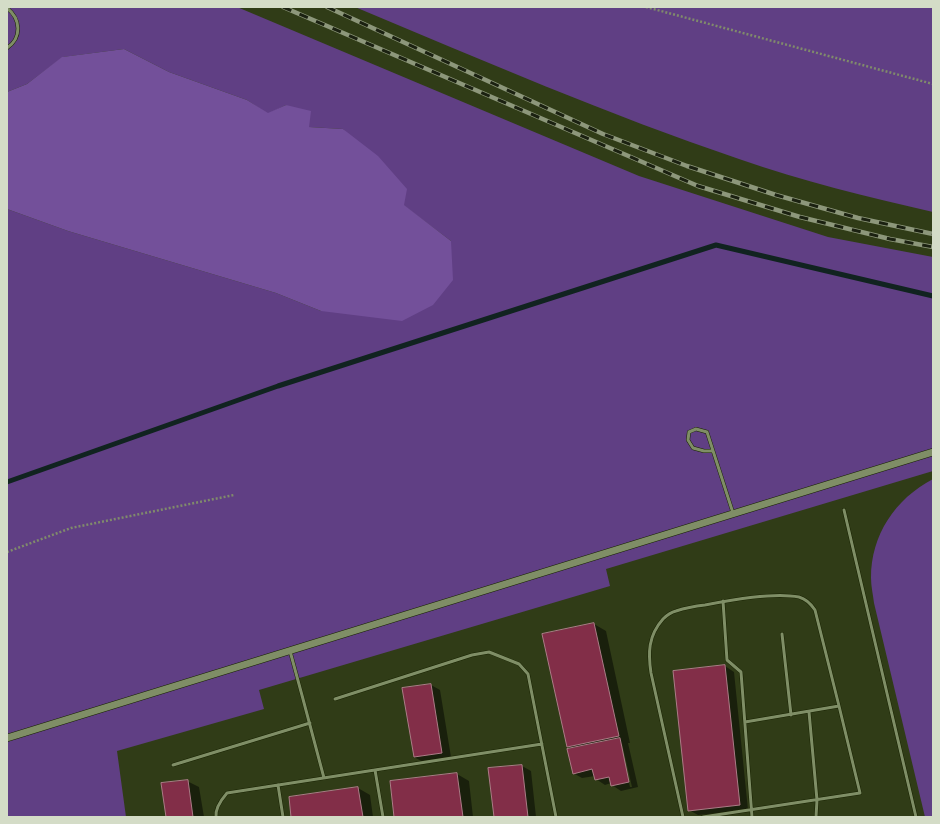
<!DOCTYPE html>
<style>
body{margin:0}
#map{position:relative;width:940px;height:824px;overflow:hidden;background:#303c17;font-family:Quicksand,sans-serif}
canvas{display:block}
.frame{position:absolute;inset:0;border:8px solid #d4dcc7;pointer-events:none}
</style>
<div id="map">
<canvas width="940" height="824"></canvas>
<div class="frame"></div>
</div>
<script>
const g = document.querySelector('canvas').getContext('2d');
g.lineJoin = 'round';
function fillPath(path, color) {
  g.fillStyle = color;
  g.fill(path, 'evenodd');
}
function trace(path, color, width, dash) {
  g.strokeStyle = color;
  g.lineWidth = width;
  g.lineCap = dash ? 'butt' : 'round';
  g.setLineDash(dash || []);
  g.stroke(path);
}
const green = new Path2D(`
 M7,7H237L639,176L828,237L933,257V471L606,569L610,586L259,690L264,709L117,751L126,817H7V209L68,231L276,293L321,311L451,241L403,205L343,129L309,127L286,105L268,114L247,100L169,72L124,49L63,57L27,84L7,92Z
 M355,7H933V212C868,197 802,181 739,159C609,115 482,60 355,7Z
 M933,479V817H925L874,603C873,595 871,586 871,578C871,535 895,499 933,479Z`);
const forest = new Path2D(`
 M124,49L169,72L247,100L268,113L286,105L311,111L309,127L343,129L378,156L407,189L404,205L451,241L453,280L433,305L402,321L321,311L276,293L68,231L7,209V92L27,84L62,57Z`);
const shadow = new Path2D(`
 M594,624L606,631L630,743H628L638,787L621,791L612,785L611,783L605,785L596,779L595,776L582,778L573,773L572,749L568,747ZM620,744H622L632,787H630Z
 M725,666L734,672L748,810L698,815L689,810Z
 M431,685L440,690L451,757L423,762L414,757L403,689Z
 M522,766L531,771L536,817H495Z
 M457,774L469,781L473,817H395Z
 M187,781L199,787L204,817H167Z
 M358,788L370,795L373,817H292Z`);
const stream = new Path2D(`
 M7,482L278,386L716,245L933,296`);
const building = new Path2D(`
 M594,623L619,736L567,747L542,634Z
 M725,665L740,805L688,811L673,671Z
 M431,684L442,753L414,757L402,688Z
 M620,738L629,782L611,786L609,777L595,780L592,769L573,774L567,749Z
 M522,765L528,817H494L488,768Z
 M457,773L463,817H394L390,781Z
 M188,780L193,817H166L161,783Z
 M358,787L363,817H291L289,797Z`);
const path = new Path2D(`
 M646,7L933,84
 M7,552L71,528L234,495`);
const service = new Path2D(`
 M7,8C21,19 22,38 7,48
 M713,451H704L693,448L688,440L689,432L696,429L707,432L733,513
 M844,510L916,817
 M723,601L727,660L741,672L752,817
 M782,634L791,715
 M290,651L303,699L324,778
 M335,699L472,655L489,652L519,664L528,674L556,817
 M809,712L817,800L816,817
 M173,765L310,723
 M375,770L383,817
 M278,785L283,817
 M216,817C215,808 221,800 227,793L542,744
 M683,817L651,673C648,653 648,636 663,619C666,616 672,612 676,611C685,608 696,606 705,605C731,600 774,592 799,597C806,599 811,604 815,610L839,706L745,722
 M703,817L860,793L839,706`);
const tertiary = new Path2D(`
 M7,738L933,452`);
const rail = new Path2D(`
 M283,7L698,186L800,217L890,239L933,247
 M327,7L603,134L687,166L776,195L858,218L933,234`);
fillPath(green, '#603f84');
fillPath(forest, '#73509a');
fillPath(shadow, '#0007');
trace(stream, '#112320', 5);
fillPath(building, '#822e48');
trace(building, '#ab7c87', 1);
trace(service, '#182200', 4);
trace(tertiary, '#182200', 8);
trace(path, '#808a6c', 2.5, [2, 2]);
trace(service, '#7f8e66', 3);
trace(tertiary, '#7f8e66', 7);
trace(rail, '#8d977b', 4.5);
trace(rail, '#1b2111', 3, [9]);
</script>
